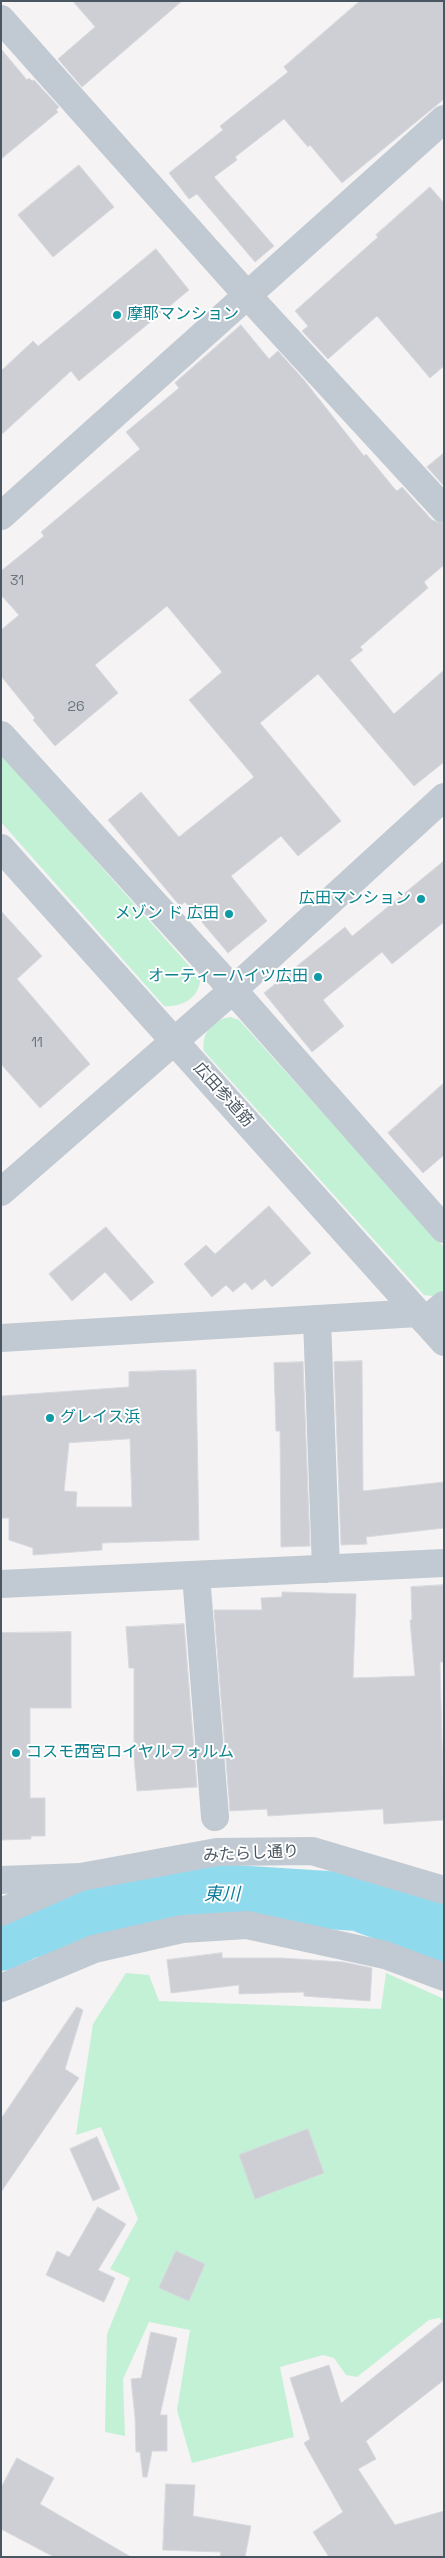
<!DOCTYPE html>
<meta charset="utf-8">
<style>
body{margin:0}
#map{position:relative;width:445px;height:2558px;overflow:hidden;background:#f5f3f3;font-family:"Space Grotesk",sans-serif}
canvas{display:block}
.frame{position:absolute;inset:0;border:2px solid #4a5661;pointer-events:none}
</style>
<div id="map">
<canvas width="445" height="2558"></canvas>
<div class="frame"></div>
</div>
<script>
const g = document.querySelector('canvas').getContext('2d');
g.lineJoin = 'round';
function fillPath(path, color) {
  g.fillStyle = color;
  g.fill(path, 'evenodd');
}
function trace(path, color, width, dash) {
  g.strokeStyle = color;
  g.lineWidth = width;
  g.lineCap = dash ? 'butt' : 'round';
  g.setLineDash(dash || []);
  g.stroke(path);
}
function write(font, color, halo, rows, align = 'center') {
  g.font = font + ' "Space Grotesk","Noto Sans JP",sans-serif';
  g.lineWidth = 4;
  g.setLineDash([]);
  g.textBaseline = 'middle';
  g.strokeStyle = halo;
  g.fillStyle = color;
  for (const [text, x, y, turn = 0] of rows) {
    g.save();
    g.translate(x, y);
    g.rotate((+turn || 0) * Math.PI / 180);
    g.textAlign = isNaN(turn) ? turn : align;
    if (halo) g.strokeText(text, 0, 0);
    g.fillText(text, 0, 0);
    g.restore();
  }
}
const green = new Path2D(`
 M1,754L200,978C201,997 181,1008 164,1006L1,822Z
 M231,1017L239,1020L444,1247L443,1294L433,1296L424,1295L204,1051C201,1033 213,1019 231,1017Z
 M126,1973L149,1975L159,2001L381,2009L386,1973L444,1999V2322L439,2318L429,2320L357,2377L346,2375L334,2358L323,2355L280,2367L294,2437L192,2463L177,2410L190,2330L149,2322L123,2379L125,2436L105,2432L107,2334L130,2278L110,2269L138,2219L101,2127L76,2135L93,2024Z`);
const river = new Path2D(`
 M1,1942L27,1930L151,1899L217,1893L358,1902L444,1933`);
const building = new Path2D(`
 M73,1H182L82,87L58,59L95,27Z
 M360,1H444V99L342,183L310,145L308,147L284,119L235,157L237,160L214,177L274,246L255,262L197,194L189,199L169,173L223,130L220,126L288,72L284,67Z
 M1,49L27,80L29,78L32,81L34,80L59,107L56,110L58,112L1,159Z
 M79,165L114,207L53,257L18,215Z
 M430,187L444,203V366L430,378L377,316L328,359L302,331L308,326L295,311L378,237L376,235Z
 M156,249L189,290L79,381L71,371L1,435V371L33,341L38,346Z
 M241,325L269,359L278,351L304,380L364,456L366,454L394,488L397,491L402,487L432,520L444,524V565L424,582L428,588L360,647L363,650L350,660L394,714L444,670V762L414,786L318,674L260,723L341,821L298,856L281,836L231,876L267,921L228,953L185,902L180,906L108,820L141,792L179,837L254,777L189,700L222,672L167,606L95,665L118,693L55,746L33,720L35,718L1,676V630L19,615L1,595V571L44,536L41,532L140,449L126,432L179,388L175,383Z
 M444,453V486L427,467Z
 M444,861V922L392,964L382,952L323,1000L344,1026L312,1052L264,993L345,927L352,936Z
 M1,911L42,956L17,979L90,1064L40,1108L1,1064Z
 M444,1083V1155L423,1173L388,1133Z
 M269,1206L311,1253L272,1287L265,1279L252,1290L245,1282L233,1292L226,1285L212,1297L184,1264L206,1245L215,1254Z
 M106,1227L154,1282L131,1301L105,1272L72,1301L49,1274Z
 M362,1361L363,1491L444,1482V1528L366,1537L367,1544L341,1545L334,1362Z
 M303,1362L310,1546L281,1547L280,1431H276L274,1363Z
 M196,1370L199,1540L102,1543V1550L33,1555V1548L9,1540V1518H1V1396L129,1387V1372ZM130,1439L132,1507H76L77,1492L64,1491L69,1443Z
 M444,1585V1662H440L444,1820L384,1824L383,1809L268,1816L267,1809L230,1811L214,1610H262L261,1598L282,1597V1592L356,1594L353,1678L415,1676L410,1620H412L411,1587Z
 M184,1624L197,1787L137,1791L134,1758V1668H129L126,1627Z
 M71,1632V1708H30V1798H45V1836H31V1839L1,1840V1633Z
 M222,1953V1958H281L343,1962L372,1968L370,2001L304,1996V1992L239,1994V1985L171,1993L167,1960Z
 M77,2007L83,2010L65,2069L79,2078L1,2192V2119Z
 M308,2129L324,2173L255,2199L239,2155Z
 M97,2137L120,2189L93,2201L70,2149Z
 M98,2207L126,2224L98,2270L115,2278L104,2302L46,2275L57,2251L69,2257Z
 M176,2251L205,2264L189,2301L159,2288Z
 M444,2321V2380L366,2441L376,2459L358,2469L395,2525L444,2511V2557H329L313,2532L343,2512L304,2443L310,2439L290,2378L329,2365L341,2403Z
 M151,2332L177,2338L160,2415H167V2451H152L147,2477H143L140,2452H136L135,2417L131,2379L141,2378Z
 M17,2458L54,2478L40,2504L131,2557H54L1,2529V2488Z
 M166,2484L195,2485L193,2516L251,2526L245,2557H220L221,2552L163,2550Z`);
const minor = new Path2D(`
 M1,19L247,295L444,509
 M1,516L444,119
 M1,735L233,990L444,1229
 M317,1319L326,1569
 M425,1321L444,1305
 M196,1575L215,1817
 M1,1584L444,1563
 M1,1912L81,1877
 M1,1988L94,1949L182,1929L247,1925L385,1955L444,1977`);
const tertiary = new Path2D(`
 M1,848L444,1342
 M1,1192L233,990L444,797
 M1,1338L418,1313
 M1,1880L81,1877L217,1852L312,1851L444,1890`);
const markers = [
 [117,315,5,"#0f9aa8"],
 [421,899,5,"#0f9aa8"],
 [229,914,5,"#0f9aa8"],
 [318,977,5,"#0f9aa8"],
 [50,1418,5,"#0f9aa8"],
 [16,1753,5,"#0f9aa8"]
];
const numberNames = [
 ["31",17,581],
 ["26",76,707],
 ["11",37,1043]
];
const cultureNames = [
 ["摩耶マンション",127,315],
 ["広田マンション",411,899,"right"],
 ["メゾン ド 広田",219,914,"right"],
 ["オーティーハイツ広田",308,977,"right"],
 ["グレイス浜",60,1418],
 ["コスモ西宮ロイヤルフォルム",26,1753]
];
const streetNames = [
 ["広田参道筋",223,1095,48],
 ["みたらし通り",251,1854,-3]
];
const waterNames = [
 ["東川",222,1895]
];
fillPath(green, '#c3f1d5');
trace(river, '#90daee', 58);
fillPath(building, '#cdcfd5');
trace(building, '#d7d9de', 1);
trace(minor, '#c1cad2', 28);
trace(tertiary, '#c1cad2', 28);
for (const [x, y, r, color] of markers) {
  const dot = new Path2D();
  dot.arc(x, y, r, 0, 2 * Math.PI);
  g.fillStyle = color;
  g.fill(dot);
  trace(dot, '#fff', 2);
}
write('14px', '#6b747e', null, numberNames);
write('16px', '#0d838f', '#fff', cultureNames, 'left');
write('16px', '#4a5661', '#fff', streetNames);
write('italic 18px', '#0c7c9b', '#fff', waterNames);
</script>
